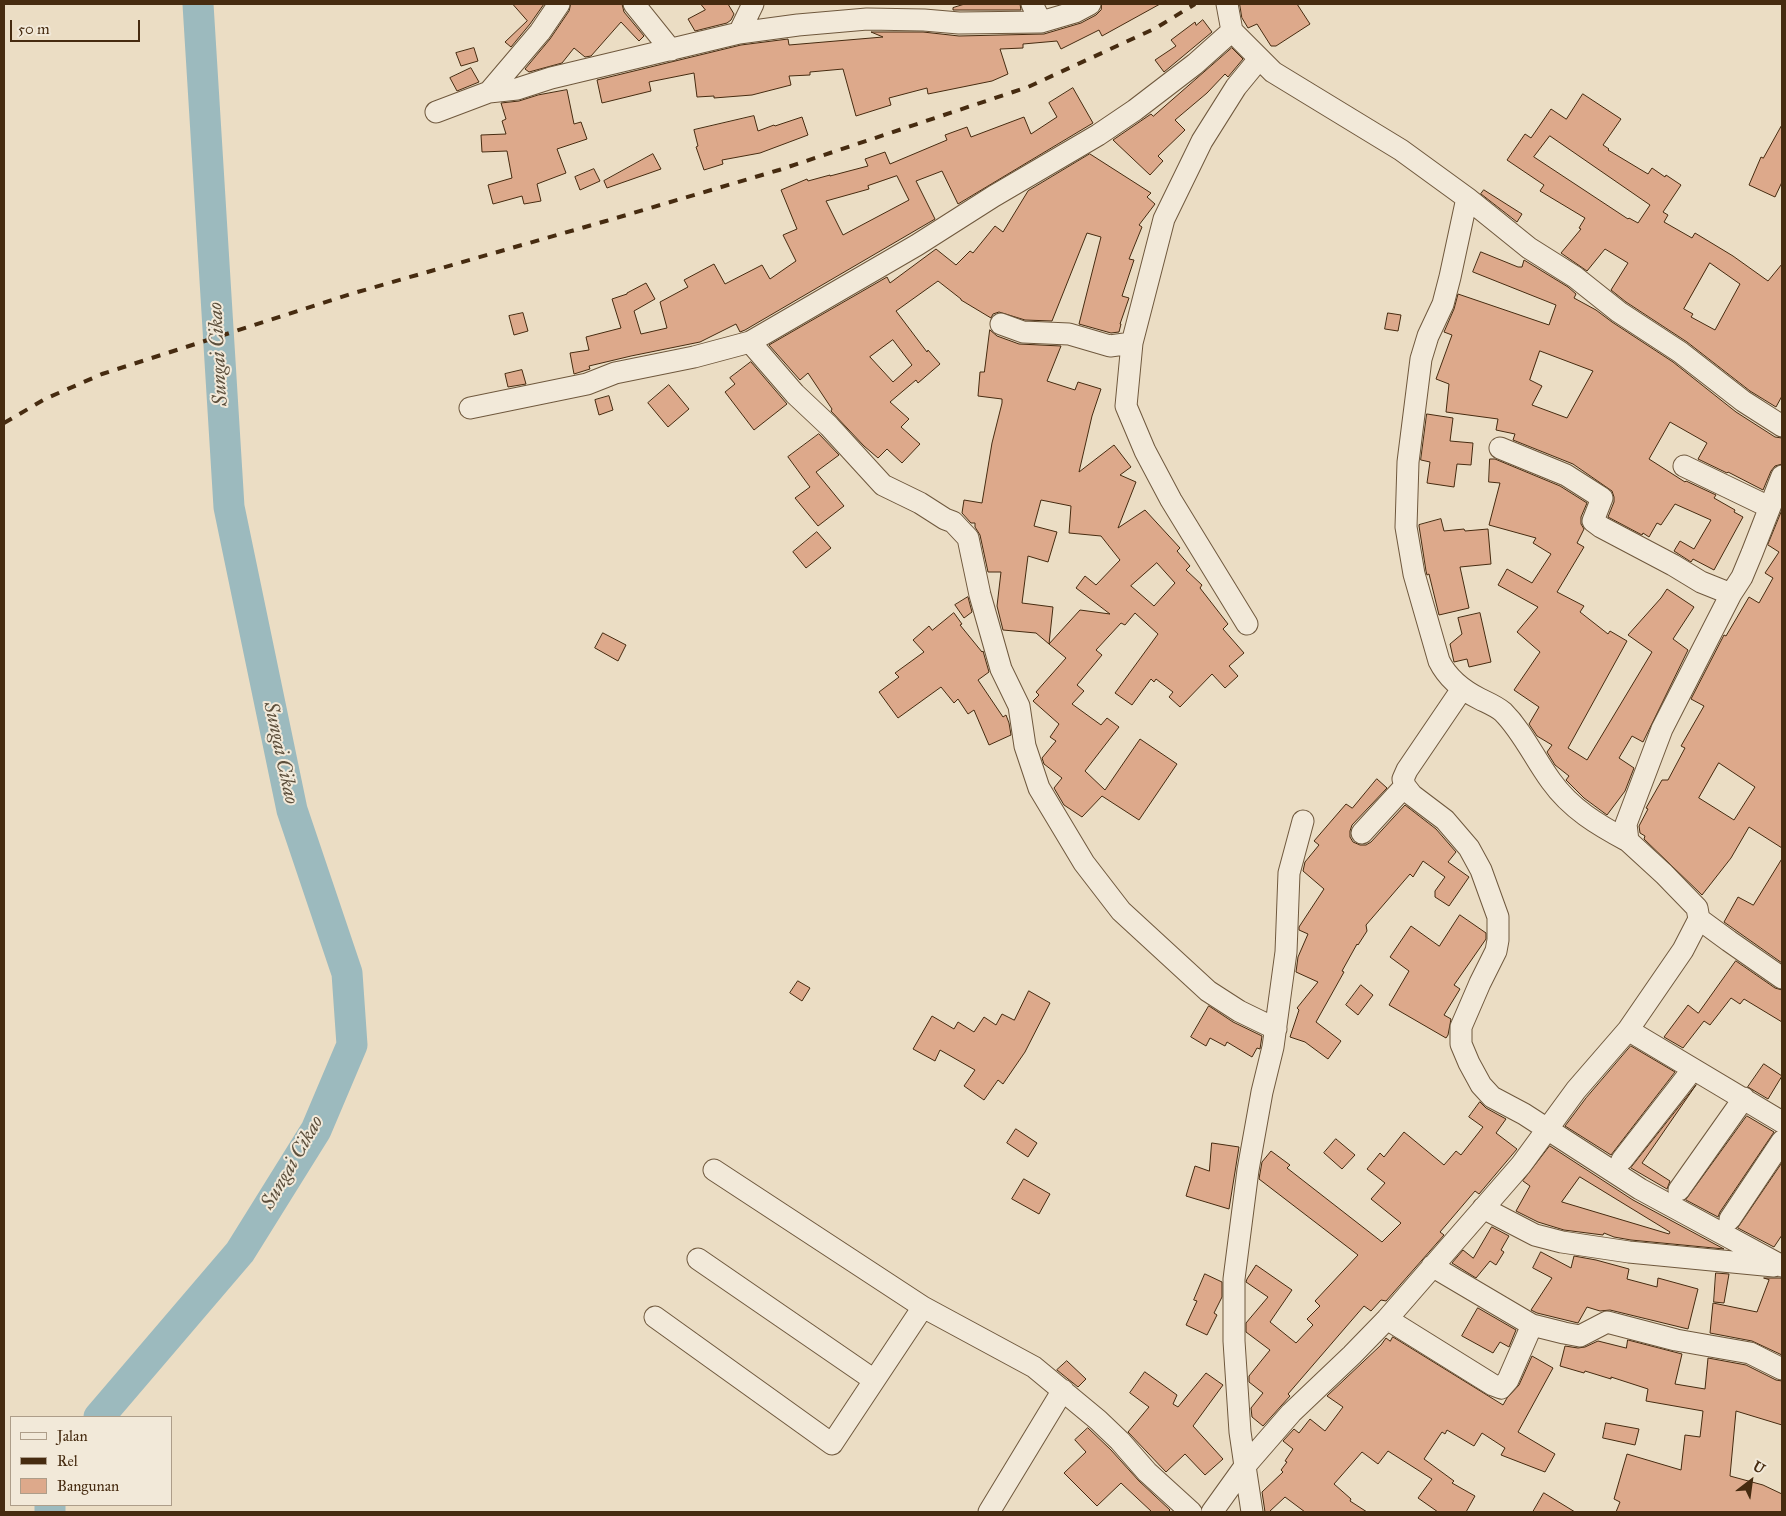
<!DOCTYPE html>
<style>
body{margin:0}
#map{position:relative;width:1786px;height:1516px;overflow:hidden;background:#ebddc4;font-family:"IM FELL Great Primer",serif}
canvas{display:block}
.frame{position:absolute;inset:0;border:5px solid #462b10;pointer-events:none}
.legend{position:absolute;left:10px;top:1416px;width:162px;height:90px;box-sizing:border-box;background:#f2e9d9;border:1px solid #ad9d89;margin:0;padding:6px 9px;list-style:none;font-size:15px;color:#462b10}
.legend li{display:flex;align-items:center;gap:10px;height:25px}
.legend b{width:25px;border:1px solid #ad9d89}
.north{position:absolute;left:1726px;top:1456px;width:50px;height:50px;-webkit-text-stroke:4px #f2e9d9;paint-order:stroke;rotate:30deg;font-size:14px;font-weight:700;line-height:20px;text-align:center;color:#462b10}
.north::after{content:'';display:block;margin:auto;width:18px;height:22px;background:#462b10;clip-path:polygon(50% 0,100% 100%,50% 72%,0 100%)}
.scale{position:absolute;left:10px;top:20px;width:130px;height:22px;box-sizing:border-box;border:2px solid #462b10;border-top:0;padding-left:6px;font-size:15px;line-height:18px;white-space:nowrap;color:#462b10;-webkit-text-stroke:4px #f2e9d9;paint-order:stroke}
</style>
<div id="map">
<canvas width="1786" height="1516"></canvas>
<div class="frame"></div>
<ul class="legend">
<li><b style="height:6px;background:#f2e9d9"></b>Jalan</li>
<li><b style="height:6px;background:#462b10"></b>Rel</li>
<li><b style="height:14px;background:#dda98b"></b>Bangunan</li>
</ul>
<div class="north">U</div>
<div class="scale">50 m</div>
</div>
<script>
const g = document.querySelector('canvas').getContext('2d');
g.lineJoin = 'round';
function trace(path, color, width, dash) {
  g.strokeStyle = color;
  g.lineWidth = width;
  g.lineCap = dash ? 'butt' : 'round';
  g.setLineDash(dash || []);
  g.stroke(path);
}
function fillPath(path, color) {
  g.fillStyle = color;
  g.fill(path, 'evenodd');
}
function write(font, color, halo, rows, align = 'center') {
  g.font = font + ' "IM FELL Great Primer",serif';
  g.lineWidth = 4;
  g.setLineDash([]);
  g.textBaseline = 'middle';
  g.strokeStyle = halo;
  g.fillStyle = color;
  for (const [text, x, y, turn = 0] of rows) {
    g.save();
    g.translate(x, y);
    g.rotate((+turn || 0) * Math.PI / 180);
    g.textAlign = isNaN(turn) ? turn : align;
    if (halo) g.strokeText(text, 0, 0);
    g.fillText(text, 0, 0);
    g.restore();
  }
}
const river = new Path2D(`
 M99,1417L240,1252L316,1130L352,1045L347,973L292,810L229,507L198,4
 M50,1512V1505`);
const building = new Path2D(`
 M513,4H544L530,24L511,47L505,42L527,21Z
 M571,4H622L624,12L644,36L639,41L621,22L591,56L585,57L574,48L562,63L529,72L525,69L550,39L569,11Z
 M701,4H728L734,14L731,20L727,23L695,31L688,19L705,10Z
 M965,4H1020L1021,10H953V8Z
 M1102,4H1160L1102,36L1099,30L1061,49L1057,41L1023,44V48L1000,49L1008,74L992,81L928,94L927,88L889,98L891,105L856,116L843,69L810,72V75L789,76L791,85L752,95L714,98V96L697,97L694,73L649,82L651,91L602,103L597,80L741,45L788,39L789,45L883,37L871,32H923L959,36L1044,34L1081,23L1096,15L1101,10Z
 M1240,4H1297L1310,24L1276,46H1271L1257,24L1248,28L1242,18Z
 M1203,20L1212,32L1164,72L1155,60L1176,46L1171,40L1195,22L1196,25Z
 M474,48L478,61L461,66L456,53Z
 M1232,48L1243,59L1228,77L1225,74L1207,93L1175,120L1185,130L1158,156L1163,161L1150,175L1113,140L1151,114L1153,116Z
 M471,68L479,82L457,91L450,78Z
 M1073,88L1093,123L958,204L942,171L916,181L935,219L745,330L740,332L736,324L700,342L631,356L589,366L590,369L574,374L570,353L589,350L586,337L621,328L612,299L627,294V293L646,283L655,299L634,311L641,334L667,328L660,302L688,287L684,280L714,264L725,284L762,265L770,279L796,261L783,235L797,229L781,190L807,179L808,181L830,175V176L868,166L865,159L885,152L890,164L947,140L945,135L967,127L971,137L1024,117L1031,134L1057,117L1049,103ZM897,176L909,200L843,235L826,201L869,189L868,186Z
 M567,90L574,124L581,122L587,139L557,149L566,173L537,184L541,201L524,204L522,196L493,204L488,185L512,178L507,151L482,152L481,135L506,134L502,121L506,119L501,103L519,101L538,95Z
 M1583,94L1621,119L1603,145L1609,149L1608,150L1648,174L1652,168L1665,177L1666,175L1681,185L1663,212L1668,215L1664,222L1692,238L1695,233L1733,256L1768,281L1782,264V396L1776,407L1750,391L1687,342L1626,302L1611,290L1628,263L1605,249L1587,271L1561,253L1581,229L1579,228L1585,218L1540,191L1544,185L1507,160L1525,134L1531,138L1551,109L1566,119ZM1550,136L1650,205L1638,223L1629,218L1628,219L1534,157ZM1710,263L1740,284L1715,330L1691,317L1693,314L1684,309Z
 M754,116L758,131L774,125L775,126L802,117L808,135L760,153L722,160L723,164L704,170L696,147L698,146L694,130Z
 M1782,125V182L1775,197L1749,185L1761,157L1763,158Z
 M653,154L661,169L607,188L604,181Z
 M1090,154L1151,193L1147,197L1155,204L1139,225L1142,227L1129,259L1134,260L1122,296L1129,298L1120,324H1121L1119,332L1111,333L1079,324L1101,237L1087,233L1052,321L1025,320L999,312L993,314L991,318L961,300V299L938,281L896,311L927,352L928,350L940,364L918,383L916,380L890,402L909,419L901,427L920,444L902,463L887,449L878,458L864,446L831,411L832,409L808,373L800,380L769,345L887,277L890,283L936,249L956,265L970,251L973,253L995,226L1003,232L1028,191ZM893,340L912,365L893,382L870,357Z
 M594,169L600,181L580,190L575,177Z
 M1484,190L1522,214L1517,222L1481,194Z
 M1481,252L1518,267H1522L1524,260L1568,287L1576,294L1574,298L1596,310L1612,322L1673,362L1736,412L1775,437L1782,438V464L1775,466L1771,471L1763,490L1728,472L1727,473L1698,459L1707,443L1670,422L1649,459L1685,482L1686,481L1716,495L1714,498L1735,510L1734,512L1743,517L1714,570L1693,559L1691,562L1674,551L1680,541L1694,549L1711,520L1675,504L1661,525L1657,523L1649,537L1643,533L1642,535L1608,517L1614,502V497L1612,491L1573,464L1513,440L1515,434L1496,430L1498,419L1446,412L1449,384L1436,379L1452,335L1444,332L1454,309L1458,294L1549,325L1556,305L1473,272ZM1540,351L1593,371L1567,418L1532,405L1542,386L1530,380Z
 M523,313L528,331L514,335L509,316Z
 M1388,313L1401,315L1398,331L1385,329Z
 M990,330L997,336L1019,344L1061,346L1047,381L1075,390L1078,382L1101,389L1092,416L1079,472L1114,445L1131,467L1120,475L1136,482L1118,528L1145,510L1180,548L1177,551L1190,566L1186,570L1202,585L1200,588L1228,624L1223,629L1244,653L1229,666L1238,676L1225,688L1212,674L1180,707L1169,697L1173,692L1156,679L1154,682L1151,679L1132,705L1115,693L1158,634L1135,613L1125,625L1121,623L1096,650L1102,655L1077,685L1084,691L1072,704L1101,725L1107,718L1119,727L1085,771L1105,790L1140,739L1177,764L1139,820L1102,796L1082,817L1064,805L1054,788L1062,778L1044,764L1042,758L1056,741L1050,737L1059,724L1033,701L1039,695L1036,692L1066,658L1049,644L1080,610L1110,614L1076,588L1085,576L1096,585L1120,560L1101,536L1069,533L1071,506L1041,500L1034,526L1057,532L1048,562L1028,556L1022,603L1053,607L1049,644L1036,633L1003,630L997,606L1001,572H988L980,535L975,527V523H971L962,513L964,500L982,503L992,443L1002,403V399L978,396L980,372H984ZM1157,563L1175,583L1154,606L1131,586Z
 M751,362L787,404L754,430L725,392L735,384L730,378Z
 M522,370L526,384L508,387L505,374Z
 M669,385L689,409L668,427L648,403Z
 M609,396L613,410L599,415L595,400Z
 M1427,414L1453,418L1450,441L1473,443L1471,465L1457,464L1454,487L1427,483L1430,462L1421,460Z
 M819,434L839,455L816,472L844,506L818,526L795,498L810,487L788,457Z
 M1490,459H1495L1560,486L1587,503L1581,517V524L1584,529L1577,543L1584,547L1557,592L1584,606L1580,612L1608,634L1610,631L1627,641L1568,748L1587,760L1652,652L1628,635L1661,598L1667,589L1694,607L1673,639L1688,650L1643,742L1632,736L1619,758L1634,768L1625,791L1607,815L1584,798L1566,780L1569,776L1555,765L1547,752L1552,745L1537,736L1529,724L1539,707L1514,690L1540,652L1517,632L1538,607L1498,585L1507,569L1532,583L1551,554L1533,543L1536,538L1489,525L1500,483L1489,482Z
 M1782,510V848L1749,827L1731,858L1702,895L1644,839L1645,836L1640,833L1639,826L1648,809L1646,808L1662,780H1668L1685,748L1681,746L1704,706L1691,699L1724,635L1726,636L1749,597L1759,603L1773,578L1765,573L1779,552L1768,545ZM1719,763L1755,787L1734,820L1699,798Z
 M1441,519L1444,531L1464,529L1465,531L1488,529L1491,564L1460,567L1469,608L1439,615L1429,574L1427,575L1426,571L1419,526V525Z
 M817,532L831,548L806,568L793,552Z
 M968,597L972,612L964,618L955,605Z
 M954,613L962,624L960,625L982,652L983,651L989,672L978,680L1003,717L1006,715L1009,723L1011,735L989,745L974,710L968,714L958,699L954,703L941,687L898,718L879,692L899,677L895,673L924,652L913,640L929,626L932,630Z
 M1480,613L1491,662L1469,667L1467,659L1454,662L1450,644L1462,634L1458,618Z
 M603,633L626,645L618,661L595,648Z
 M1377,779L1387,788L1352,825L1350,831V837L1353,842L1360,845H1366L1371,842L1405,805L1436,829L1456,852L1448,862L1469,877L1449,906L1435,897V891L1445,877L1423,861L1413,877L1410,874L1366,925L1367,931L1358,945L1357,944L1342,971L1344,972L1316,1022L1341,1041L1328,1059L1305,1042L1290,1037L1299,1010L1297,1008L1318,982L1296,972L1298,957L1308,934L1299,930V927L1324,889L1303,871L1305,862L1319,845L1314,841L1346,804L1352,808Z
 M1782,859V963L1724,922L1738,897L1753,905Z
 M1460,915L1486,933V939L1454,985L1460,989L1444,1015L1451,1019L1448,1035L1446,1038L1389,1005L1409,971L1390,957L1411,926L1439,946Z
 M1736,961L1775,988L1782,990V1022L1744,999L1740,1004L1731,998L1710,1025L1704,1021L1683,1048L1664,1037L1688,1005L1698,1013Z
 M798,981L810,988L802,1001L790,993Z
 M1361,985L1373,995L1358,1015L1346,1005Z
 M1029,991L1050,1003L1025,1052L1003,1084L998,1080L984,1100L964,1086L975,1070L940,1050L935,1061L913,1049L932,1016L954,1029L958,1022L974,1032L984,1017L996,1025L1002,1014L1014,1020Z
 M1209,1006L1233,1022L1262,1036L1260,1049L1257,1048L1252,1057L1227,1042L1225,1046L1210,1038L1206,1046L1191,1037Z
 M1631,1046L1675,1072L1611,1155L1565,1126L1586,1098Z
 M1764,1064L1782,1076L1768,1099L1748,1087Z
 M1696,1085L1642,1163L1670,1181L1667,1189L1631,1168Z
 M1480,1102L1486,1108L1506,1119L1496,1133L1517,1149L1479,1194L1475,1191L1440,1232L1444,1235L1386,1301L1381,1300L1371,1311L1364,1306L1288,1394L1290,1396L1263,1426L1252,1417L1251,1408L1263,1393L1249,1382V1376L1270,1350L1246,1332V1323L1268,1297L1246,1282L1247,1279L1256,1265L1292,1290L1270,1322L1296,1343L1313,1325L1307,1319L1320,1306L1315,1301L1358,1255L1259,1179L1262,1162L1271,1151L1290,1165L1287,1168L1382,1242L1401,1223L1371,1199L1385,1183L1367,1169L1380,1153L1384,1157L1404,1132L1444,1165L1456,1151L1461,1155L1483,1127L1469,1117Z
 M1747,1116L1774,1132L1720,1212L1718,1217L1686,1200Z
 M1016,1129L1037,1143L1028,1157L1007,1143Z
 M1336,1139L1355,1155L1342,1169L1324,1153Z
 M1212,1143L1239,1147L1229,1209L1186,1196L1195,1166L1209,1171Z
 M1550,1146L1633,1200L1724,1249L1631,1240L1614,1237L1604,1233L1603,1235L1564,1230L1538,1222L1516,1211L1530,1186L1523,1181ZM1580,1177L1670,1232L1669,1234L1562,1202Z
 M1782,1163V1235L1774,1247L1738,1228Z
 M1024,1179L1050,1194L1039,1214L1012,1199Z
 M1492,1227L1509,1236L1501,1250L1504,1252L1496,1265L1490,1261L1476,1278L1452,1263L1463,1250L1473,1258Z
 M1541,1252L1571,1268L1574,1256L1596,1260L1629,1269L1627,1279L1657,1287L1658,1278L1698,1289L1688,1329L1610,1310L1600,1311L1587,1307L1578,1323L1537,1313L1531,1310L1552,1278L1533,1268Z
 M1716,1273L1729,1274L1724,1303L1714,1302Z
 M1205,1274L1222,1282V1297L1214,1313L1217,1315L1207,1335L1186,1325L1197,1301L1194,1300Z
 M1764,1278H1782V1355L1752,1341L1710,1333L1713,1303L1757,1312L1769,1280Z
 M1478,1308L1516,1330L1509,1347L1500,1342L1493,1353L1462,1336Z
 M1393,1337L1503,1405L1507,1398L1519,1385L1532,1356L1553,1368L1518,1432L1555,1454L1545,1472L1501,1455L1505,1448L1482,1433L1474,1446L1447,1430L1445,1434L1442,1432L1424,1459L1454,1481L1452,1483L1475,1496L1466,1512H1438L1418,1498L1432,1479L1388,1451L1378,1464L1362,1452L1334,1484L1351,1499L1350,1501L1367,1512H1305L1285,1497L1269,1512H1265L1262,1492L1283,1472L1281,1470L1287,1462L1285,1461L1293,1449L1283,1441L1294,1429L1299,1433L1310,1419L1325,1431L1343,1407L1327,1396L1381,1345L1386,1338L1390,1341Z
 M1628,1340L1682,1354L1675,1384L1705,1389L1708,1358L1746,1365L1776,1380L1782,1381V1425L1736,1411L1730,1476L1763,1485L1782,1494V1512H1616L1620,1502L1614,1499L1627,1454L1681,1470L1685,1435L1700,1437L1703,1411L1646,1401L1648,1389L1611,1377V1379L1585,1371L1584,1373L1560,1366L1565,1346L1578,1348L1585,1347L1598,1341L1626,1348Z
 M1067,1361L1086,1379L1078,1387L1057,1370Z
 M1145,1372L1177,1395L1173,1404L1178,1407L1206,1373L1223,1385L1193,1426L1223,1459L1205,1475L1185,1454L1166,1472L1128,1432L1149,1407L1130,1393Z
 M1606,1423L1639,1429L1635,1445L1603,1438Z
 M1088,1428L1111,1450L1139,1481L1170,1510L1168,1512H1152L1121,1483L1097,1506L1064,1473L1086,1452L1075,1440Z
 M1544,1493L1575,1512H1533Z`);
const minor = new Path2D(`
 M634,4L671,50
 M1032,4L1041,22
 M1232,31L1273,72L1401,150L1467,198L1529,248L1575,277L1619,312L1680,352L1743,401L1782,426
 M739,33L753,4
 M489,92L517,89L551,78L739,33L798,25L867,19L924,20L959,23L1041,22L1075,12L1090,4
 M436,112L489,92L540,32L559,4
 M1467,198L1450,277L1443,304L1428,336L1421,359L1408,462L1406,527L1414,574L1439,661C1448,679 1462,690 1480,699C1488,703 1496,706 1503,712C1523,732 1534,758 1551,781C1571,809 1598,825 1628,841
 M1001,324L1023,332L1069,334L1110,346L1132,343
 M750,342L795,394L829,426L883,485L920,503L945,519L953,522L968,538L980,595L1001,669L1019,706L1025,746L1039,788L1084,863L1121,911L1208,991L1239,1011L1276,1029
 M470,408L587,384L615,373L694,357L750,342L917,245L994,196L1098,135L1135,110L1195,64L1232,31L1227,4
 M1500,448L1566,475L1602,498L1593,521L1601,527L1673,565L1701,582L1731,594
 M1684,466L1769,507
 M1247,624L1171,500L1145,451L1126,406L1132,343L1164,219L1202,141L1236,87L1259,59
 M1462,689L1407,770L1403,779L1405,786L1412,795L1445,820L1469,848L1481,870L1498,917V940L1496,951L1480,983L1461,1027V1044L1469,1063L1481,1085L1492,1097L1524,1114L1640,1189L1782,1266
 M1362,833L1405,786
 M1699,919L1729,941L1782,978
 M1628,1030L1782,1122
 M1622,1160L1693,1069
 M714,1170L923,1307L1034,1367L1098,1420L1120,1441L1147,1472L1191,1512
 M1679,1190L1744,1098
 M1483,1208L1535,1235L1562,1242L1629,1252L1774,1266
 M1730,1219L1782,1141
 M698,1259L874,1380
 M1432,1266L1532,1325L1564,1333L1580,1336L1607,1322L1676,1340L1750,1353L1782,1369
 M655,1317L832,1444L923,1307
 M1387,1319L1493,1385L1501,1388L1508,1380L1532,1325
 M989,1512L1063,1390
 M1212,1512L1245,1466L1240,1432L1234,1341V1279L1248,1170L1262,1092L1273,1047L1286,952L1289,873L1303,821
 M1252,1512L1245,1466L1291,1413L1352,1355L1387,1319L1521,1165L1576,1090L1628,1030L1683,950L1699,919L1697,908L1664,874L1628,841L1626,824L1662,729L1731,594L1742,577L1752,553L1782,476`);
const rail = new Path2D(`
 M4,423L45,399L102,374L354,293L606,221L779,170L1028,87L1156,28L1195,4`);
const waterNames = [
 ["Sungai Cikao",219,354,-93],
 ["Sungai Cikao",280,753,78],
 ["Sungai Cikao",293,1163,-60]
];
trace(river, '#9cbabe', 31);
fillPath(building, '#dda98b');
trace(building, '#462b10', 1);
trace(minor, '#6f583d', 23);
trace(minor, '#f2e9d9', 21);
trace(rail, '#462b10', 4, [9, 9]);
write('italic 20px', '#5c4f3c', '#f2e9d9', waterNames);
</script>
